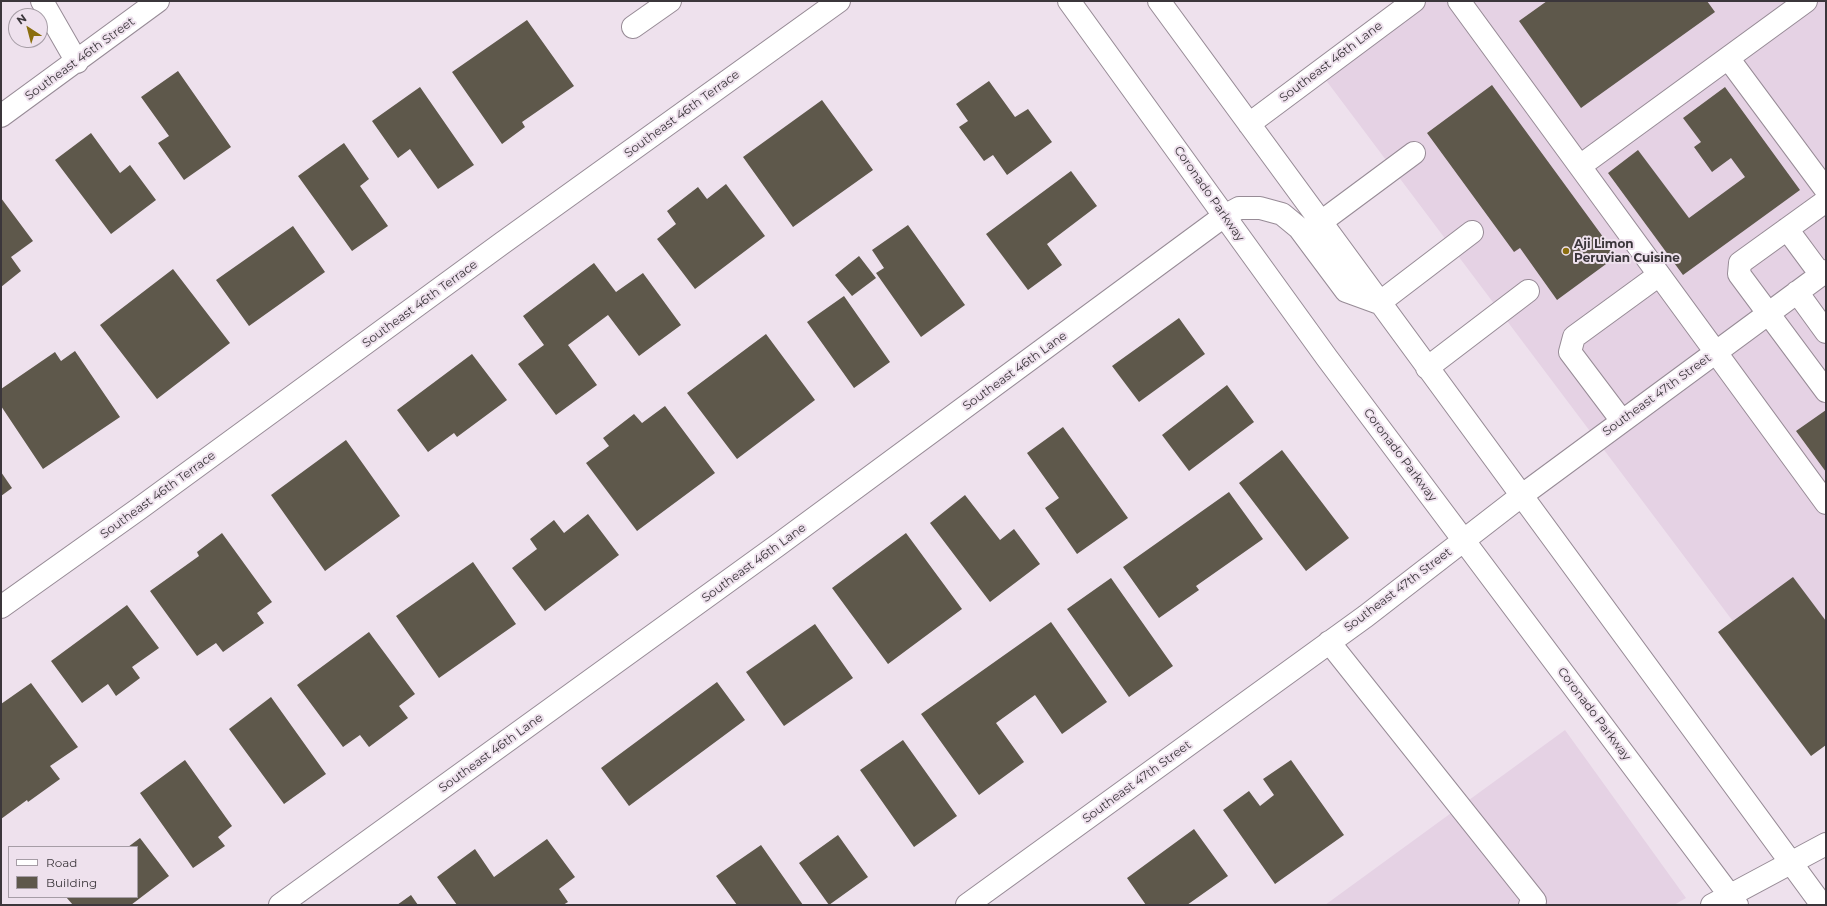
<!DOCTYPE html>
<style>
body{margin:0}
#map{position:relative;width:1827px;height:906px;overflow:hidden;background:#eee1ed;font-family:Montserrat,sans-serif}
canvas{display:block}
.frame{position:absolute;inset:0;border:2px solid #3b363b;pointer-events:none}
.legend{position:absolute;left:8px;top:846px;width:130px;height:52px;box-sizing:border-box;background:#eee1ed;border:1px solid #a69da6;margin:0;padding:5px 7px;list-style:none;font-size:12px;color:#3b363b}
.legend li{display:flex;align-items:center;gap:8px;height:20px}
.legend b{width:20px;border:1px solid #a69da6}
.north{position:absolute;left:8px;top:8px;width:40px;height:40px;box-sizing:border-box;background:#eee1ed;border:1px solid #a69da6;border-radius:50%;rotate:324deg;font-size:11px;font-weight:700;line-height:16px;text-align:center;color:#3b363b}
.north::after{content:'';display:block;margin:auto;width:14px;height:18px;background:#8b6e0f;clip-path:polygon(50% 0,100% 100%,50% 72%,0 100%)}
</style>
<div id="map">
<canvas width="1827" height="906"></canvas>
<div class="frame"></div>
<ul class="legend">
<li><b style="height:5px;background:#fff"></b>Road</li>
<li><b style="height:11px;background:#5e584b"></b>Building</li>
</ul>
<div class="north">N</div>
</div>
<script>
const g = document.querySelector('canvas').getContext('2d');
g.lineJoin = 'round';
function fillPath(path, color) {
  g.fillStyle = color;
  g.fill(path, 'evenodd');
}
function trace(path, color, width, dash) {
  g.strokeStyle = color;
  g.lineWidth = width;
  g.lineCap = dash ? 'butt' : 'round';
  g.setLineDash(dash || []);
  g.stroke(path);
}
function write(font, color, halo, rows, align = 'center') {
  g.font = font + ' Montserrat,sans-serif';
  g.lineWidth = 4;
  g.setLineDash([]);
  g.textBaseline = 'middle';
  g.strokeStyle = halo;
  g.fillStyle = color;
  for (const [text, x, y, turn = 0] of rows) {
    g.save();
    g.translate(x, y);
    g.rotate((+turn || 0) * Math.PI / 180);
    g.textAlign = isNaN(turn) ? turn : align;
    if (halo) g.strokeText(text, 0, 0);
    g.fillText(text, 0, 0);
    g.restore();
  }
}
const built = new Path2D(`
 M1400,1H1826V745L1313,63Z
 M1565,730L1686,898L1674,905H1325Z`);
const building = new Path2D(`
 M1547,1H1707L1715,12L1581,108L1519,21Z
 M527,20L574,86L522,122L525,127L502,144L452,72Z
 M178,71L231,147L184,180L158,143L169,136L141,97Z
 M989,81L1015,117L1028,109L1052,142L1007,175L993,155L984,161L959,127L968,121L956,104Z
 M1492,85L1617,256L1557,300L1520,248L1514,252L1427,133Z
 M420,87L474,165L438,189L410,149L398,158L372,121Z
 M1725,87L1800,190L1683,275L1608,173L1638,150L1689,218L1745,177L1731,158L1712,172L1694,147L1701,142L1683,118Z
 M822,100L873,170L793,227L743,157Z
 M91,133L120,173L130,165L156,200L111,234L55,160Z
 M344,143L369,179L360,186L388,226L352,251L298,176Z
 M1071,171L1097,206L1047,244L1062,265L1028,290L986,234Z
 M726,184L765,236L695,289L657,239L676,224L667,211L698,187L707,199Z
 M1,198L33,241L11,257L21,271L1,287Z
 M908,225L965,305L921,337L876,273L884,268L872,250Z
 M293,226L325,272L249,326L216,280Z
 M859,256L876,278L852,296L835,275Z
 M594,263L616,292L643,273L681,325L639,356L608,315L568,345L597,385L556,415L518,364L544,345L523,316Z
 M173,269L230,343L157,399L100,325Z
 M844,296L890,362L854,388L807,322Z
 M1179,318L1205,354L1139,402L1112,366Z
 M766,334L815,400L737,459L687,393Z
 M75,351L120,417L43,469L1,406V389L55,352L61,361Z
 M472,354L507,400L457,437L454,433L428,452L397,410Z
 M1227,385L1254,422L1189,471L1162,435Z
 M665,406L715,473L637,531L586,463L609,446L603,438L634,414L642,423Z
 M1826,410V472L1796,431Z
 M1063,427L1128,518L1077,554L1045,508L1059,498L1027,453Z
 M346,440L400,516L325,571L271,495Z
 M1282,450L1349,538L1306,571L1239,483Z
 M1,472L12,488L1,496Z
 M1229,492L1263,539L1196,586L1199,590L1159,618L1123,567Z
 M965,495L1000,540L1014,529L1040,564L990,602L930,523Z
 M588,514L619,555L545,611L512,568L537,549L530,539L554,520L564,533Z
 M222,533L272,602L257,613L264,623L223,652L216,643L197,656L150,591L199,556L197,552Z
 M906,533L962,609L888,664L832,588Z
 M473,562L516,624L439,678L396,616Z
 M1793,577L1826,621V745L1811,756L1718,632Z
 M1111,578L1173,666L1129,697L1067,609Z
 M127,605L159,648L132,667L140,678L116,696L108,684L82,703L51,661Z
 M1051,622L1107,702L1062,734L1035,695L996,723L1024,762L979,795L921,714Z
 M815,624L853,678L784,726L746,672Z
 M369,632L415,694L399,706L408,718L369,747L360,735L343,747L297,685Z
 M717,682L745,720L629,806L601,768Z
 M31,683L78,747L50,766L60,779L28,802L27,800L1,819V704Z
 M271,697L326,774L284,804L229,729Z
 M903,740L957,816L914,847L860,770Z
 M185,760L232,826L218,837L225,846L193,868L140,793Z
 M1291,760L1344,835L1275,884L1223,810L1249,791L1260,806L1274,795L1263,779Z
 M1194,829L1228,876L1187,905H1146L1127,878Z
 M838,835L868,877L829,905L799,863Z
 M140,838L169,876L131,905H73L66,897H137V847H128Z
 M547,839L575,877L559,889L568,902L563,905H457L437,877L475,849L494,877Z
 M761,845L803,905H737L716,876Z
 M411,895L418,905H397Z`);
const minor = new Path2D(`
 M42,1L77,62
 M1069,1L1327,358L1737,905
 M1159,1L1822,905
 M1459,1L1826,503
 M633,27L670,1
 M1728,58L1826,190
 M1,116L158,1
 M1249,124L1414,1
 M1580,166L1806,1
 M1826,201L1740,263L1739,274L1826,391
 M1321,222L1414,153
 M1787,229L1821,275
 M1797,292L1826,332
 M1427,368L1528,291
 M1622,421L1570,352L1574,337L1659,275
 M1,607L140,508L501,244L839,1
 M1329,642L1535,901L1530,905
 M280,905L778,545L1224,216L1239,208H1260L1282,214L1299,228L1346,291L1379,303L1472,232
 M967,905L1366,616L1521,496L1826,271
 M1712,905L1826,844`);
const markers = [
 [1566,251,4,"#8b6e0f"]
];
const streetNames = [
 ["Southeast 46th Street",80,59,-36],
 ["Southeast 46th Lane",1331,62,-37],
 ["Southeast 46th Terrace",682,114,-36],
 ["Coronado Parkway",1209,194,55],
 ["Southeast 46th Terrace",420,304,-36],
 ["Southeast 46th Lane",1015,371,-36],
 ["Southeast 47th Street",1657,395,-36],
 ["Coronado Parkway",1400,455,53],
 ["Southeast 46th Terrace",158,495,-36],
 ["Southeast 46th Lane",754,563,-36],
 ["Southeast 47th Street",1398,590,-37],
 ["Coronado Parkway",1594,714,53],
 ["Southeast 46th Lane",491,753,-36],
 ["Southeast 47th Street",1137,782,-36]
];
const poiNames = [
 ["Aji Limon",1574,244],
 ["Peruvian Cuisine",1574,258]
];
fillPath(built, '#e5d2e4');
fillPath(building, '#5e584b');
trace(minor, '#978b96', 24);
trace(minor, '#fff', 22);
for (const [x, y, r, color] of markers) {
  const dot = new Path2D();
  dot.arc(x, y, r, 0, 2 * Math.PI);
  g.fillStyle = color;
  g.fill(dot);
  trace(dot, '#eee1ed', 1.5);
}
write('12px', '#3b363b', '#eee1ed', streetNames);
write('bold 12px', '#3b363b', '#eee1ed', poiNames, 'left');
</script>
